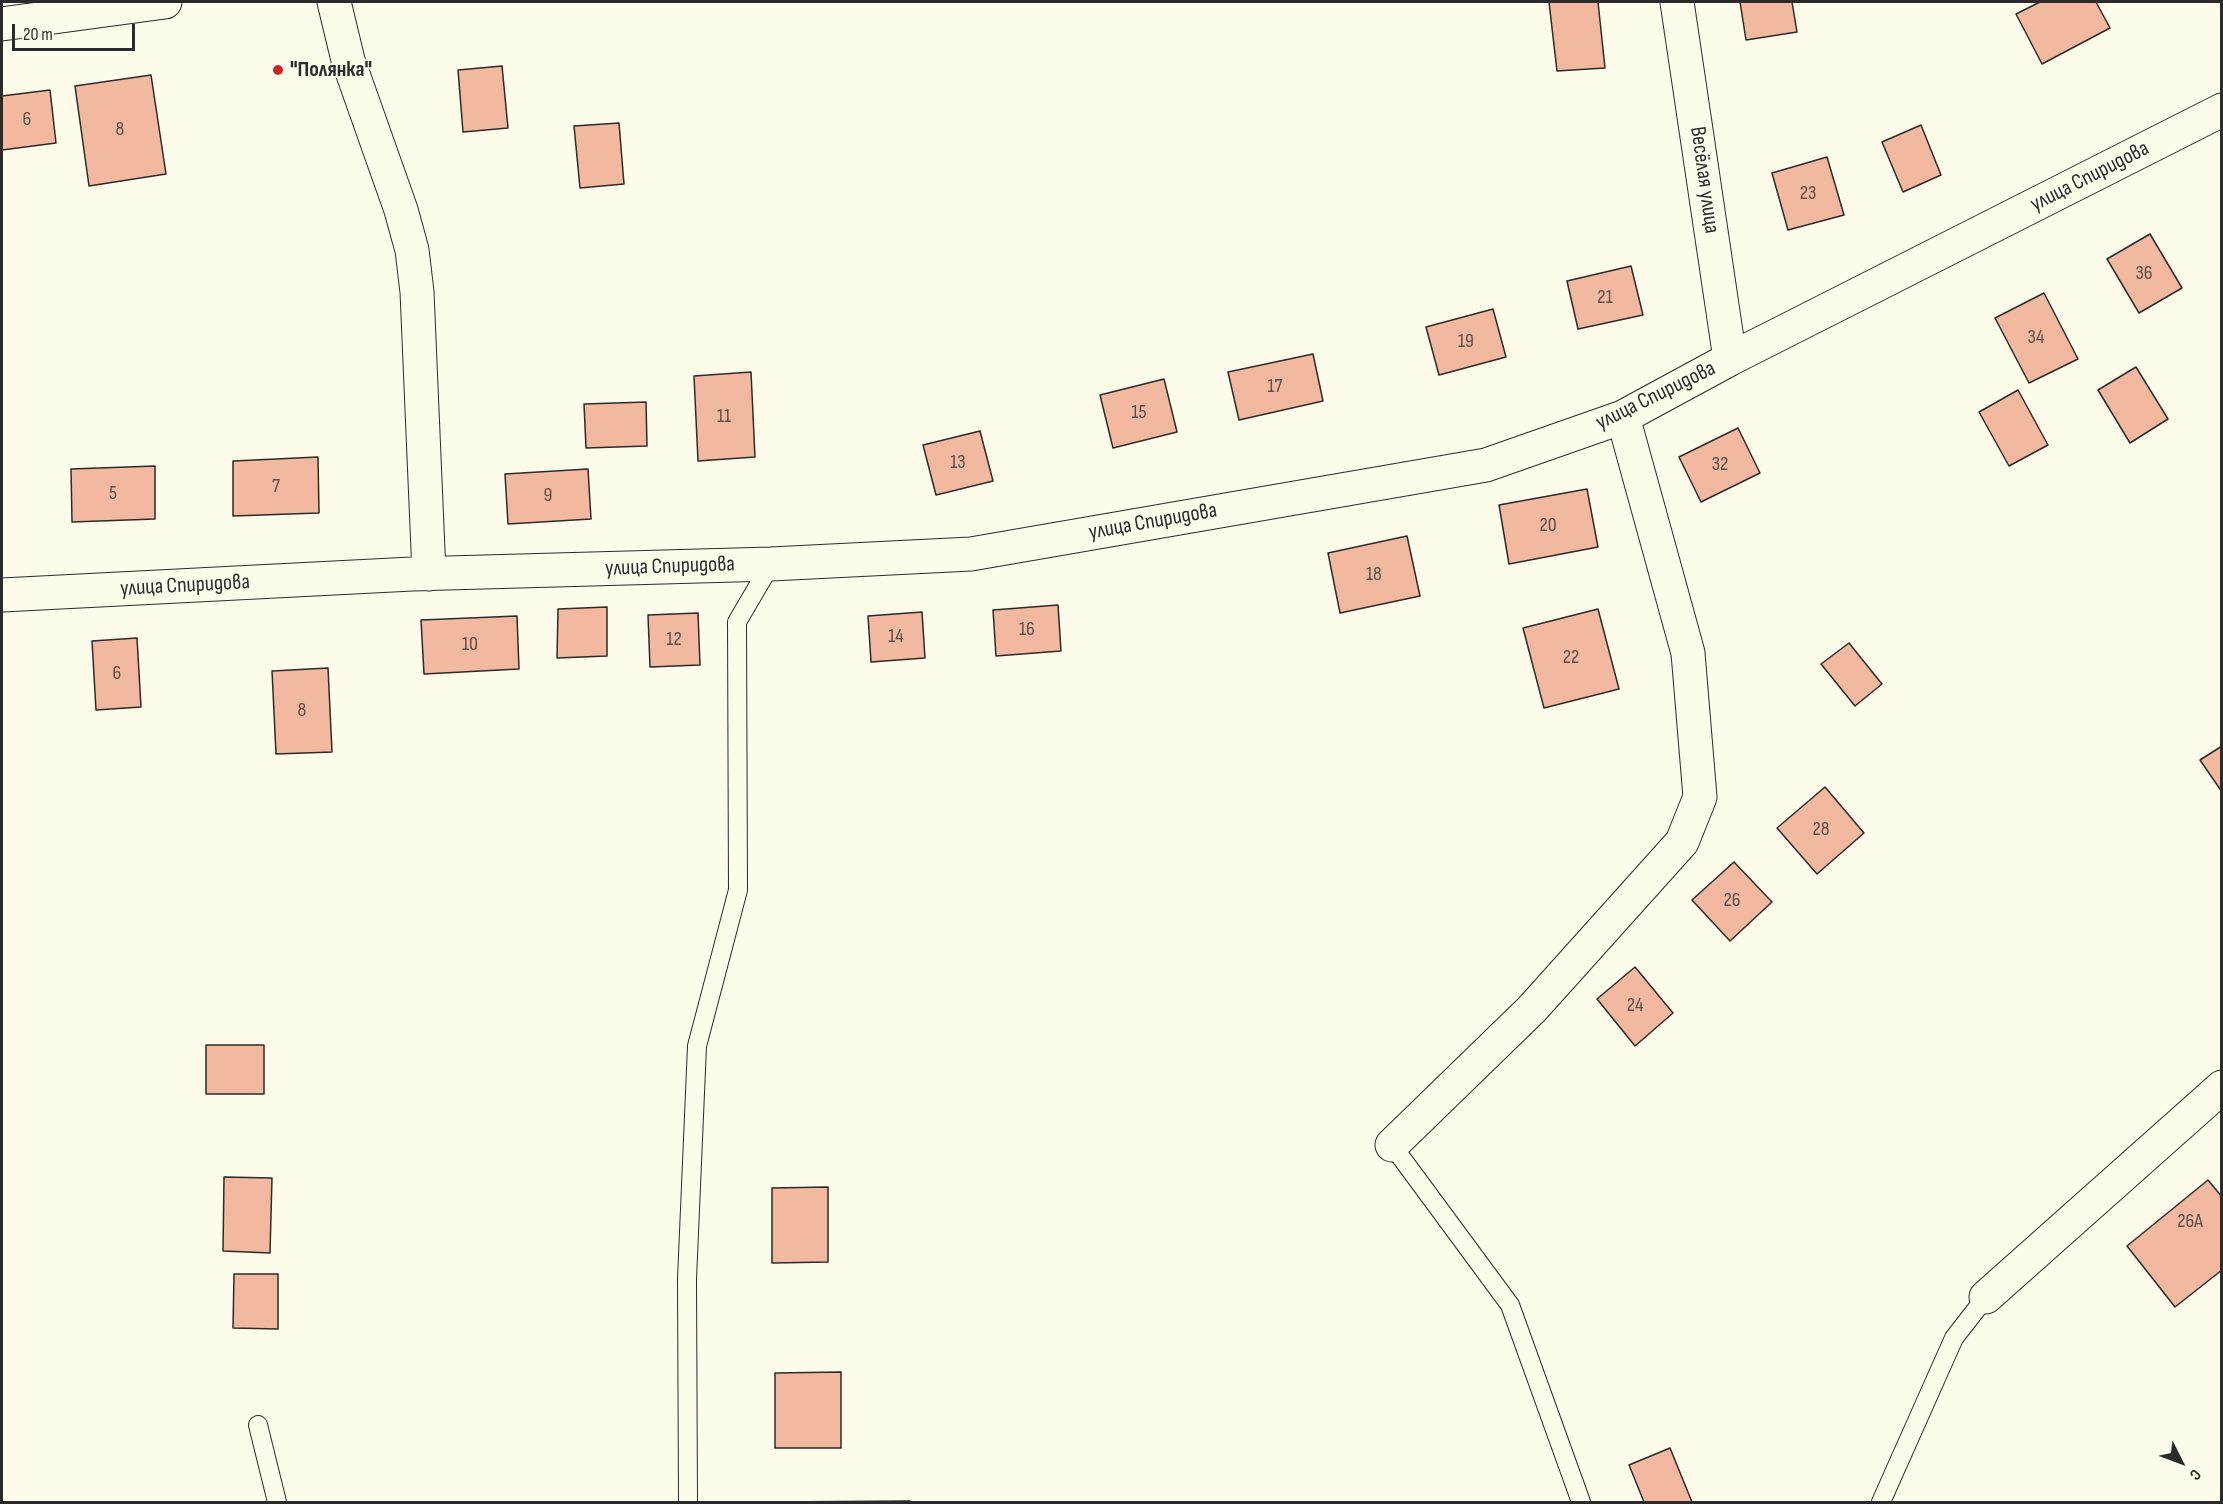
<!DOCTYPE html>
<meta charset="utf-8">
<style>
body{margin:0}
#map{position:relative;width:2223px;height:1504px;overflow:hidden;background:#fdfbea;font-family:"Sofia Sans Condensed",sans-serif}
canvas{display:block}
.frame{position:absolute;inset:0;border:3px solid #2b2b2b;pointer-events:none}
.north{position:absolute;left:2151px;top:1432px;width:60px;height:60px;-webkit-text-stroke:4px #fdfbea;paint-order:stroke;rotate:132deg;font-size:16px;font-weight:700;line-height:24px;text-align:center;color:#2b2b2b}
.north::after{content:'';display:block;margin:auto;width:21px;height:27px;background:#2b2b2b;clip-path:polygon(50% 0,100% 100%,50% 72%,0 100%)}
.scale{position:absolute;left:12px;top:24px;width:123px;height:27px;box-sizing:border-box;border:3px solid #2b2b2b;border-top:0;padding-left:8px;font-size:18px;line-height:21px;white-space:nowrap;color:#2b2b2b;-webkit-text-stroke:4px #fdfbea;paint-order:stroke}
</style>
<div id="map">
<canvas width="2223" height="1504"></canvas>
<div class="frame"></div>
<div class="north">С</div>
<div class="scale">20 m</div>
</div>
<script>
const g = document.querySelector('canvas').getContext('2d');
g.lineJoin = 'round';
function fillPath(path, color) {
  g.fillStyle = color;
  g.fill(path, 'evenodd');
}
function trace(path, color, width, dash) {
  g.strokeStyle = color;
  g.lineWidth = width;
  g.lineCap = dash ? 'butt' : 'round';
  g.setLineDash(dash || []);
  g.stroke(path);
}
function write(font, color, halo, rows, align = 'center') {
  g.font = font + ' "Sofia Sans Condensed",sans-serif';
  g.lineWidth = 4.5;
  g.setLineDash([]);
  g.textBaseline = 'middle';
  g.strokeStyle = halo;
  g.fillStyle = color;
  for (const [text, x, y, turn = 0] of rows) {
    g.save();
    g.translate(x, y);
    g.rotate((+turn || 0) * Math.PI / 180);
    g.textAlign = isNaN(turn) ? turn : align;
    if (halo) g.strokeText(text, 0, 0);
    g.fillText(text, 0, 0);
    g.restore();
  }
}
const building = new Path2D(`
 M1549,2H1598L1605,68L1557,71Z
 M1740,2H1792L1797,32L1746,40Z
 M2040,2H2096L2110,28L2042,64L2016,14Z
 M502,66L508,128L463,132L458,70Z
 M151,75L166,174L89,186L75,86Z
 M50,90L56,143L2,150V96Z
 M619,123L624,184L580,188L574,126Z
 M1921,125L1941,175L1903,192L1882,142Z
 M1827,157L1844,215L1788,230L1772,173Z
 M2150,234L2182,288L2139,313L2107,259Z
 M1631,266L1643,315L1578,329L1567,281Z
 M2044,293L2078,359L2029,383L1995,318Z
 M1493,309L1506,357L1439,375L1426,327Z
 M1313,354L1323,401L1239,420L1228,372Z
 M2136,367L2168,419L2130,443L2098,390Z
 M751,372L755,457L698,461L694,376Z
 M1164,379L1177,432L1113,448L1100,395Z
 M2018,390L2048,445L2009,466L1979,412Z
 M646,402L647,446L586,448L584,404Z
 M1738,428L1760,473L1701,502L1679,457Z
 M980,431L993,481L936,495L923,445Z
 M318,457L319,513L233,516V461Z
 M155,466V519L72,522L71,469Z
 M588,469L591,519L508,524L505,474Z
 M1587,489L1598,547L1509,564L1499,505Z
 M1407,536L1420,596L1340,613L1328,553Z
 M1058,605L1061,651L996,656L993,610Z
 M607,607V656L557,658L558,609Z
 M1598,609L1619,689L1544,708L1523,628Z
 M922,612L925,658L871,662L868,616Z
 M698,613L700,665L650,667L648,615Z
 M517,616L519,669L424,674L421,620Z
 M137,638L141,707L96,710L92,641Z
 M1849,643L1882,684L1855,706L1821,664Z
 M328,668L332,752L276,754L272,671Z
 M2222,746V792L2200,760Z
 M1825,787L1864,833L1817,874L1777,828Z
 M1734,862L1772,902L1730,941L1692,900Z
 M1635,967L1673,1013L1635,1046L1597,999Z
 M206,1045H264V1094H206Z
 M224,1177L272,1178L270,1253L223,1251Z
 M2208,1180L2222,1197V1270L2175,1307L2127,1246Z
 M828,1187V1262L772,1263V1188Z
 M234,1274H278V1329L233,1328Z
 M841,1372V1448H775V1373Z
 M1670,1448L1692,1502H1644L1629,1465Z
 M910,1501V1502H773Z`);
const service = new Path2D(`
 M1392,1145L1510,1305L1581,1502
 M258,1425L277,1502
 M688,1502L687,1279L697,1046L738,890L737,622L771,564
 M1881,1502L1954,1338L1986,1297`);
const minor = new Path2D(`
 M334,2L348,60L401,210L412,250L417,292L429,574
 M1677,2L1730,359
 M2,24L165,2
 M2,595L412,574L771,564L971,554L1486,465L1623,417L1730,359L2222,110
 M1392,1145L1532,1009L1682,842L1700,797L1688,653L1623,417
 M1986,1297L2222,1087`);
const markers = [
 [278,70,6,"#c62828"]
];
const numberNames = [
 ["6",27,120],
 ["8",120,130],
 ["23",1808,194],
 ["36",2144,274],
 ["21",1605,298],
 ["34",2036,338],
 ["19",1466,342],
 ["17",1275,387],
 ["15",1139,413],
 ["11",724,417],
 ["13",958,463],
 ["32",1720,465],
 ["7",276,487],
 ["5",113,494],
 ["9",548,496],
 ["20",1548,526],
 ["18",1374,575],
 ["16",1027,630],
 ["14",896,637],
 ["12",674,640],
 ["10",470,645],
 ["22",1571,658],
 ["6",117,674],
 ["8",302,711],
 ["28",1821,830],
 ["26",1732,901],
 ["24",1635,1006],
 ["26А",2190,1222]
];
const poiNames = [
 ["\"Полянка\"",290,70]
];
const streetNames = [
 ["улица Спиридова",2090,177,-27],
 ["Весёлая улица",1704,180,82],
 ["улица Спиридова",1656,396,-26],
 ["улица Спиридова",1153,522,-10],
 ["улица Спиридова",670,567,-2],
 ["улица Спиридова",185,586,-3]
];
fillPath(building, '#f2b8a0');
trace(building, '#2b2b2b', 1.5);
trace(service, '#2b2b2b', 20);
trace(minor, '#2b2b2b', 35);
trace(service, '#fdfbea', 18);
trace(minor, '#fdfbea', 33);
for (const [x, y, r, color] of markers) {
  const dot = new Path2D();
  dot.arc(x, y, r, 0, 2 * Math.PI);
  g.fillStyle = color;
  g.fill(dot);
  trace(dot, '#fdfbea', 2);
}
write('20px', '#5d4e48', null, numberNames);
write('bold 22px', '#2b2b2b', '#fdfbea', poiNames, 'left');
write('22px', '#2b2b2b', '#fdfbea', streetNames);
</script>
